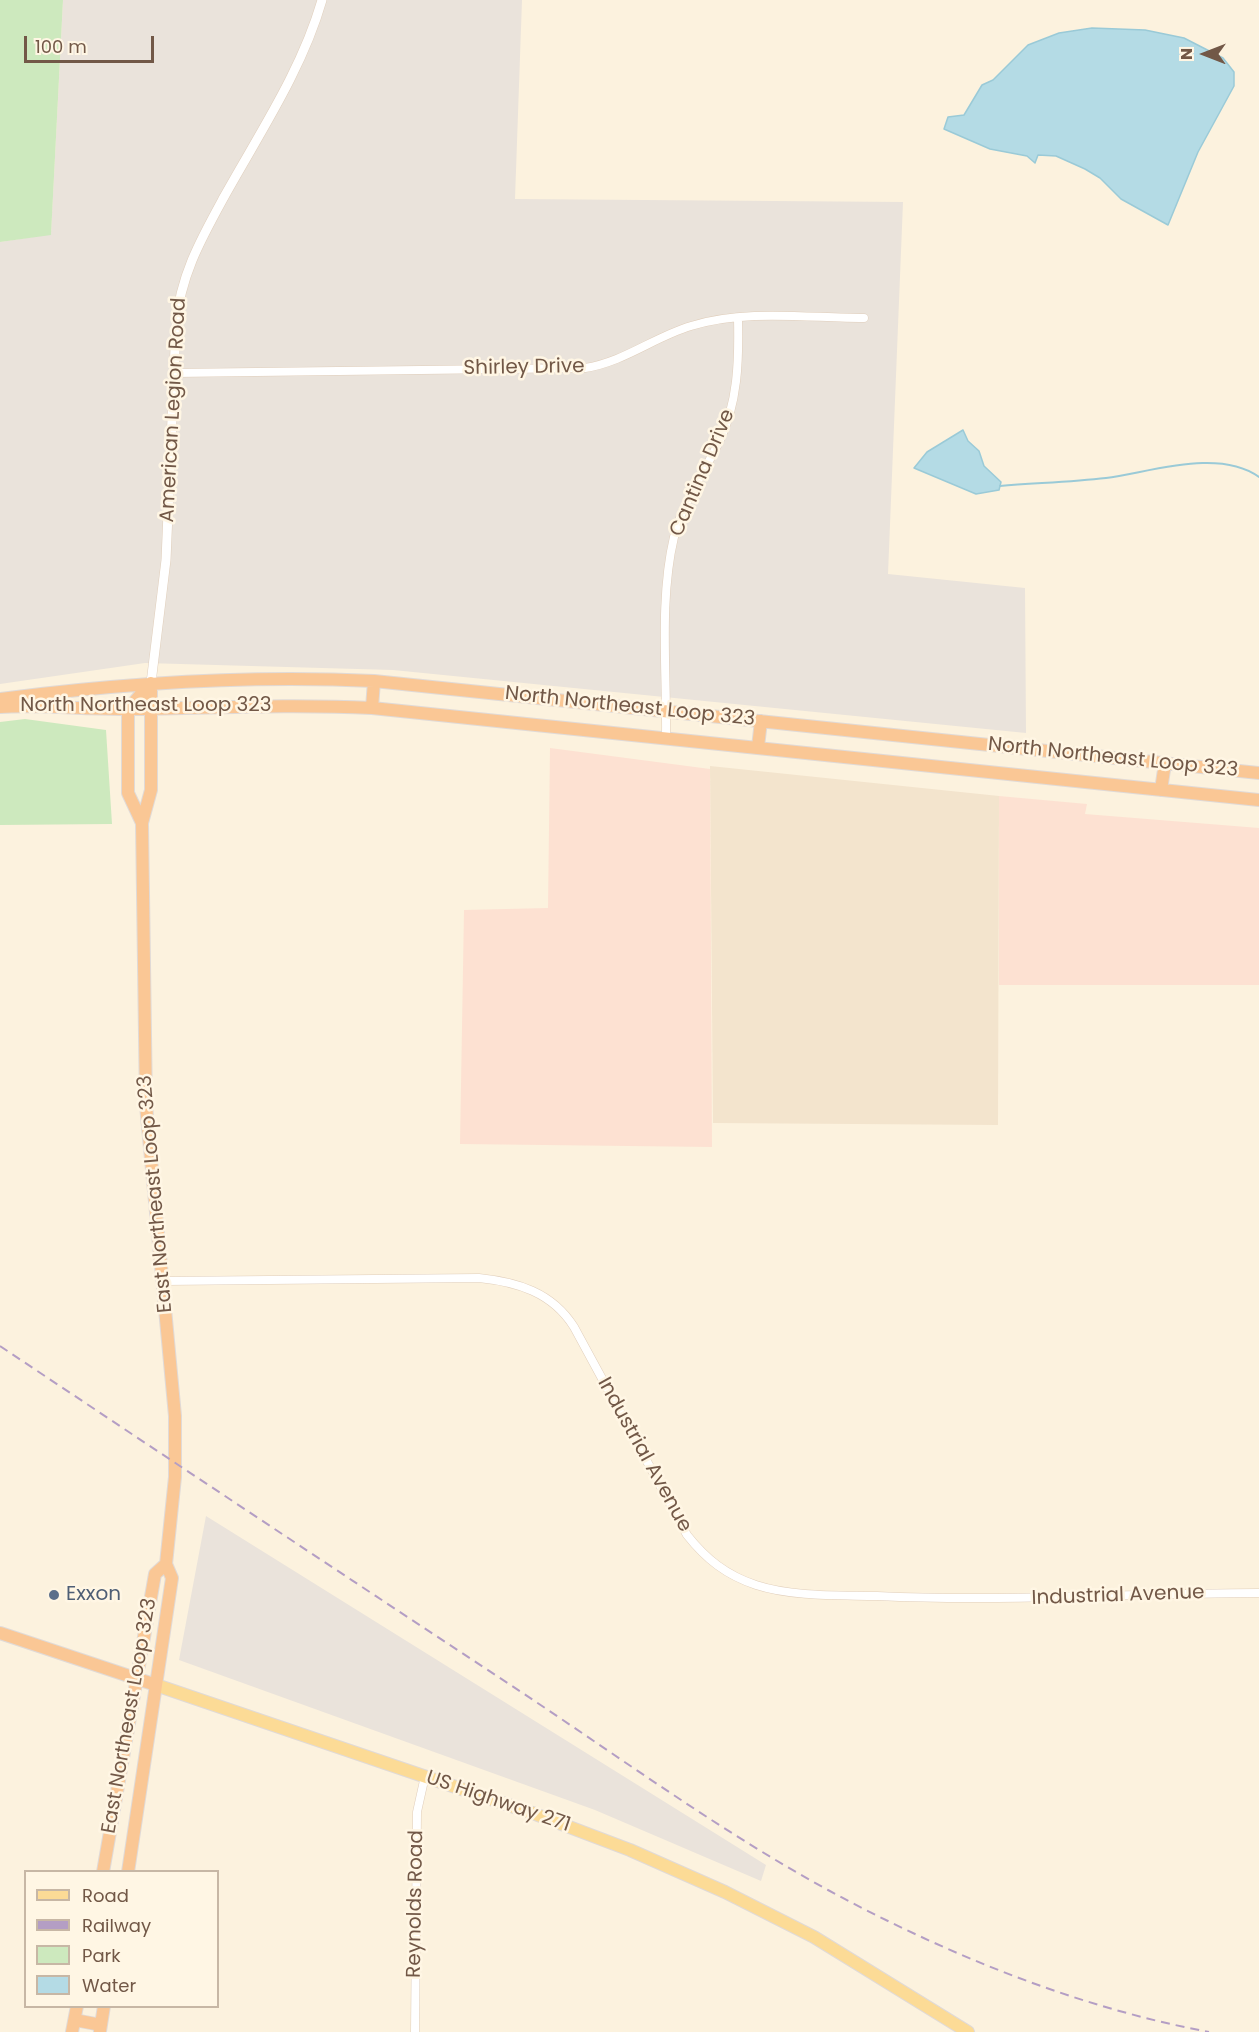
<!DOCTYPE html>
<style>
body{margin:0}
#map{position:relative;width:1259px;height:2032px;overflow:hidden;background:#fcf2de;font-family:Poppins,sans-serif}
canvas{display:block}
.legend{position:absolute;left:24px;top:1870px;width:195px;height:138px;box-sizing:border-box;background:#fff6e4;border:2px solid #c7b7a5;margin:0;padding:8px 10px;list-style:none;font-size:18px;color:#725847}
.legend li{display:flex;align-items:center;gap:12px;height:30px}
.legend b{width:30px;border:2px solid #c7b7a5}
.north{position:absolute;left:1175px;top:24px;width:60px;height:60px;-webkit-text-stroke:4px #fff6e4;paint-order:stroke;rotate:270deg;font-size:16px;font-weight:700;line-height:24px;text-align:center;color:#725847}
.north::after{content:'';display:block;margin:auto;width:21px;height:27px;background:#725847;clip-path:polygon(50% 0,100% 100%,50% 72%,0 100%)}
.scale{position:absolute;left:24px;top:36px;width:130px;height:27px;box-sizing:border-box;border:3px solid #725847;border-top:0;padding-left:8px;font-size:18px;line-height:21px;white-space:nowrap;color:#725847;-webkit-text-stroke:4px #fff6e4;paint-order:stroke}
</style>
<div id="map">
<canvas width="1259" height="2032"></canvas>
<ul class="legend">
<li><b style="height:8px;background:#fcdb96"></b>Road</li>
<li><b style="height:8px;background:#b49ec4"></b>Railway</li>
<li><b style="height:16px;background:#cde9be"></b>Park</li>
<li><b style="height:16px;background:#b4dbe5"></b>Water</li>
</ul>
<div class="north">N</div>
<div class="scale">100 m</div>
</div>
<script>
const g = document.querySelector('canvas').getContext('2d');
g.lineJoin = 'round';
function fillPath(path, color) {
  g.fillStyle = color;
  g.fill(path, 'evenodd');
}
function trace(path, color, width, dash) {
  g.strokeStyle = color;
  g.lineWidth = width;
  g.lineCap = dash ? 'butt' : 'round';
  g.setLineDash(dash || []);
  g.stroke(path);
}
function write(font, color, halo, rows, align = 'center') {
  g.font = font + ' Poppins,sans-serif';
  g.lineWidth = 5;
  g.setLineDash([]);
  g.textBaseline = 'middle';
  g.strokeStyle = halo;
  g.fillStyle = color;
  for (const [text, x, y, turn = 0] of rows) {
    g.save();
    g.translate(x, y);
    g.rotate((+turn || 0) * Math.PI / 180);
    g.textAlign = isNaN(turn) ? turn : align;
    if (halo) g.strokeText(text, 0, 0);
    g.fillText(text, 0, 0);
    g.restore();
  }
}
const residential = new Path2D(`
 M710,766L999,796L998,1125L713,1123Z`);
const commercial = new Path2D(`
 M550,748L710,769L712,1147L460,1144L464,910L548,908Z
 M999,796L1087,804L1085,814L1259,828V985H999Z`);
const industrial = new Path2D(`
 M63,0H522L515,199L903,202L888,574L1025,588L1026,733L393,670L145,663L0,684V242L51,234Z
 M206,1516L766,1865L761,1881L595,1810L179,1660Z`);
const green = new Path2D(`
 M0,0H63L51,235L0,242Z
 M25,719L106,730L112,824L0,825V722Z`);
const water = new Path2D(`
 M1092,28L1145,30L1184,38L1223,58L1234,72V86L1198,152L1168,225L1121,199L1100,178L1085,169L1056,156L1038,155L1035,163L1027,156L990,149L944,129L948,117L964,115L982,85L993,80L1028,45L1059,33Z
 M963,430L968,441L979,451L984,466L1001,482L999,490L976,494L914,468L927,452Z`);
const stream = new Path2D(`
 M1000,486C1036,483 1071,482 1106,478C1151,472 1219,448 1259,477`);
const minor = new Path2D(`
 M174,373L585,368C624,362 654,337 691,326C745,309 808,318 864,318
 M666,737C667,672 659,600 674,537C682,503 704,473 719,442C738,403 739,361 738,318
 M164,1281L479,1278C517,1282 552,1292 574,1327L687,1535C706,1559 726,1575 756,1585C793,1597 838,1595 877,1596C1005,1602 1132,1593 1259,1593
 M415,2032L417,1812L425,1776`);
const tertiary = new Path2D(`
 M151,683L166,560L176,325C180,276 201,239 224,197C259,134 302,70 322,0`);
const primary = new Path2D(`
 M156,1685L535,1814L630,1850L725,1892L814,1937L968,2032`);
const trunk = new Path2D(`
 M0,699C124,683 249,675 374,681L1259,773
 M0,707C43,704 85,710 128,709C210,708 291,704 372,708L1259,800
 M372,708L374,681
 M758,747L761,721
 M1161,790L1165,763
 M142,823L128,793V709L151,683
 M0,1633L156,1685
 M103,1872L155,1574L166,1564
 M128,1872L172,1578L166,1564L175,1477V1416L146,1105L142,823L151,790V683
 M75,2020L101,2025
 M100,2031L104,2006
 M72,2032L77,2006`);
const rail = new Path2D(`
 M0,1346C169,1459 339,1572 509,1684C614,1753 718,1830 828,1890C946,1954 1076,2007 1209,2032`);
const markers = [
 [54,1595,6,"#5c6f8a"]
];
const streetNames = [
 ["Shirley Drive",524,368,-1],
 ["American Legion Road",174,410,-87],
 ["Cantina Drive",703,473,-67],
 ["North Northeast Loop 323",146,706],
 ["North Northeast Loop 323",630,707,6],
 ["North Northeast Loop 323",1113,758,6],
 ["East Northeast Loop 323",156,1194,-95],
 ["Industrial Avenue",644,1455,61],
 ["Industrial Avenue",1118,1596,-2],
 ["East Northeast Loop 323",130,1716,-80],
 ["US Highway 271",498,1802,19],
 ["Reynolds Road",416,1904,-89]
];
const serviceNames = [
 ["Exxon",66,1595]
];
fillPath(residential, '#f3e4cd');
fillPath(commercial, '#fde1d2');
fillPath(industrial, '#eae3db');
fillPath(green, '#cde9be');
fillPath(water, '#b4dbe5');
trace(water, '#9acad7', 1.5);
trace(stream, '#9acad7', 2);
trace(minor, '#e0cebb', 9);
trace(tertiary, '#e0cebb', 10);
trace(primary, '#e0dad7', 14);
trace(trunk, '#e0dad7', 14);
trace(minor, '#fff', 8);
trace(tertiary, '#fff', 9);
trace(primary, '#fcdb96', 12);
trace(trunk, '#fac795', 12);
trace(rail, '#b49ec4', 2, [9, 6]);
for (const [x, y, r, color] of markers) {
  const dot = new Path2D();
  dot.arc(x, y, r, 0, 2 * Math.PI);
  g.fillStyle = color;
  g.fill(dot);
  trace(dot, '#fff6e4', 2);
}
write('20px', '#725847', '#fff6e4', streetNames);
write('20px', '#4e5e75', '#fff6e4', serviceNames, 'left');
</script>
